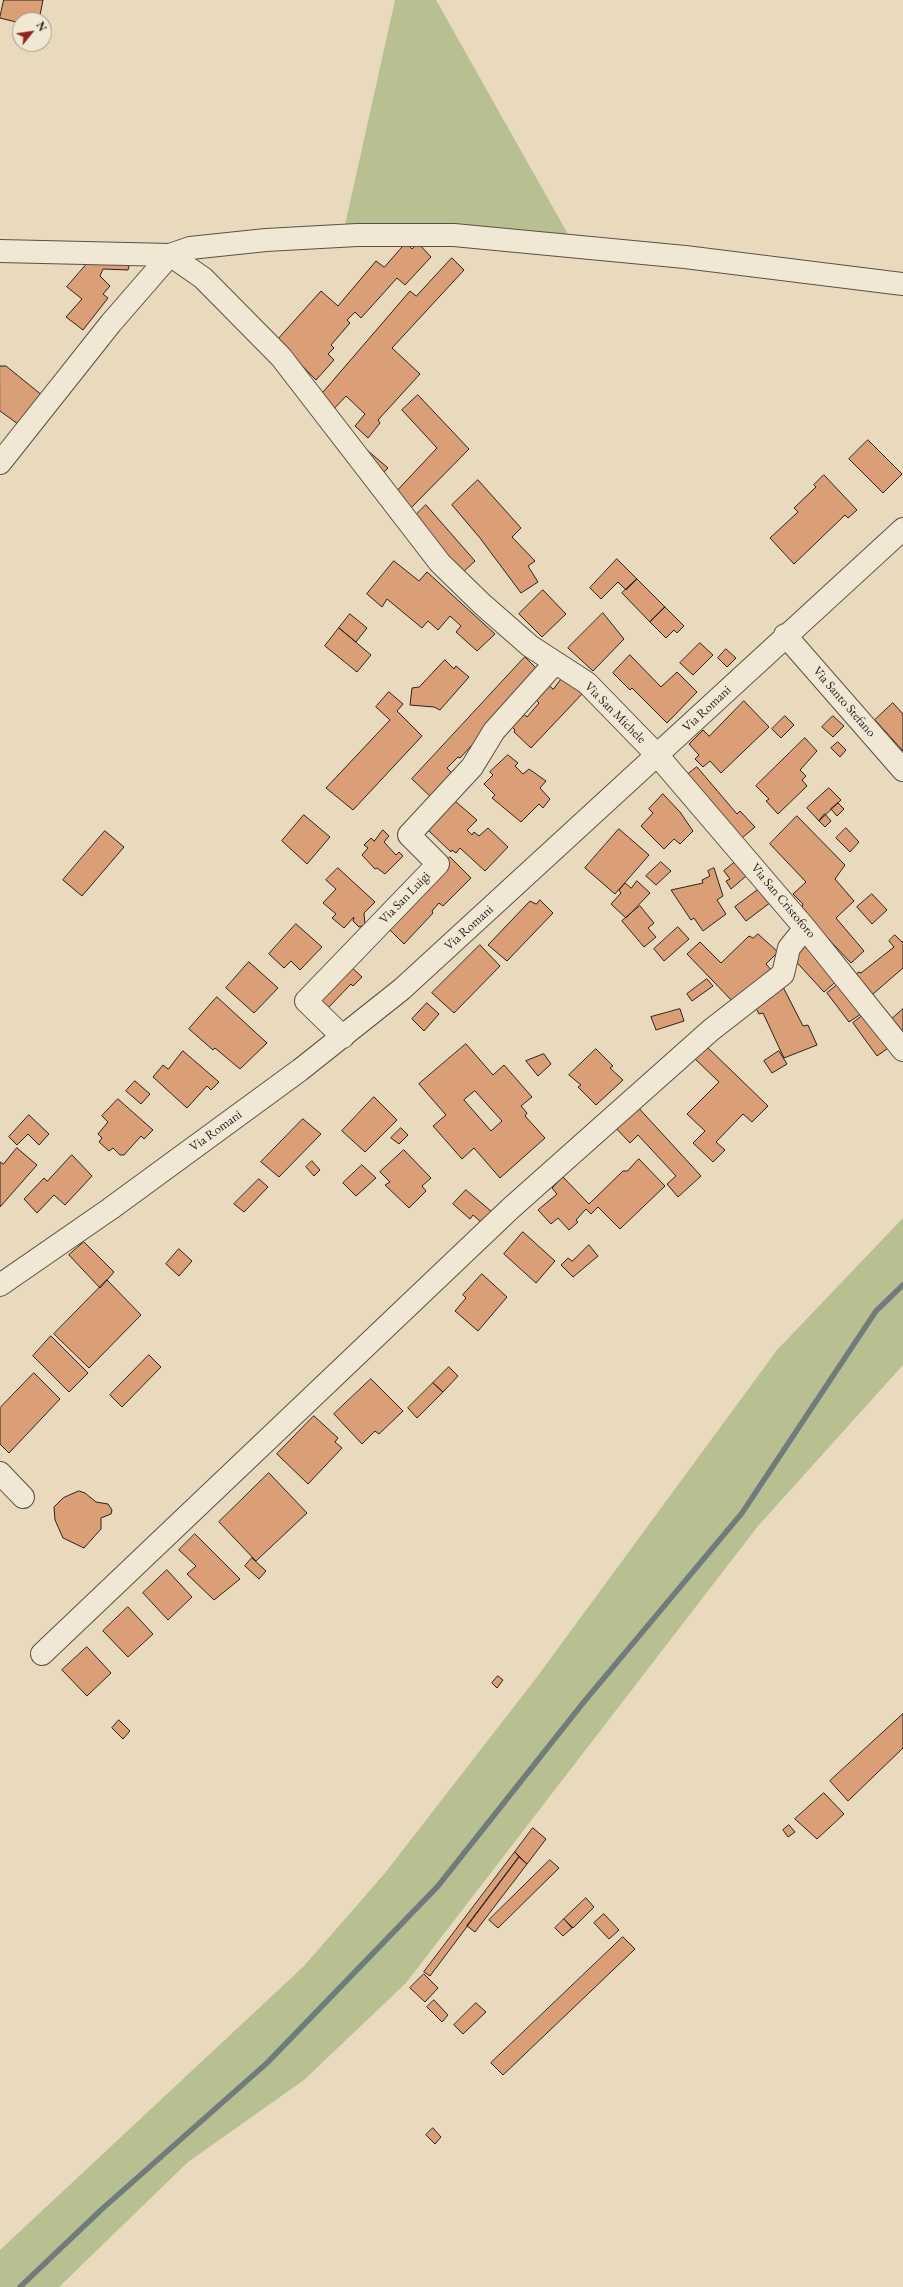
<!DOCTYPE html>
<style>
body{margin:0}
#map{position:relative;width:903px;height:2287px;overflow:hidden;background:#e9dabe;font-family:"EB Garamond",serif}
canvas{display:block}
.north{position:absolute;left:12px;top:12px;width:40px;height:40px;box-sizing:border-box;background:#f1e7d5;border:1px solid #a3988b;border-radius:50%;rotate:60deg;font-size:11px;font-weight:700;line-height:16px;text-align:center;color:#2d221b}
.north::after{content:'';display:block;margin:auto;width:14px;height:18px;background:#8f2418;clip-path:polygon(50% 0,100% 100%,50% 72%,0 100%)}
</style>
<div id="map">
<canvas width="903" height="2287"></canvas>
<div class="north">N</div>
</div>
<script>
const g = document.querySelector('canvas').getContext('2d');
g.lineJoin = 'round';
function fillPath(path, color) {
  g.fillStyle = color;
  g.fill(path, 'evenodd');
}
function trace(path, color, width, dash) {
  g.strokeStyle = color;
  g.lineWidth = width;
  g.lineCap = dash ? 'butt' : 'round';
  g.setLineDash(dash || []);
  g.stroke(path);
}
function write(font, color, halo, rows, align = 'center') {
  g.font = font + ' "EB Garamond",serif';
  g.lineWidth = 3.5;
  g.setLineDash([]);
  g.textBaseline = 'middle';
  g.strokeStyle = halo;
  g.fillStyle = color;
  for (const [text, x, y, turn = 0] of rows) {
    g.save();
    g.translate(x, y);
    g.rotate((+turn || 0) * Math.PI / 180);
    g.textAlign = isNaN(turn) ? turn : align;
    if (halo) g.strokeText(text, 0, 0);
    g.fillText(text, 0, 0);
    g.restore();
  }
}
const green = new Path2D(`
 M395,0H436L569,236L345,225Z
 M903,1218V1365L758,1526L406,1983L304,2080L188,2162L59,2287H0V2250L304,1966L385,1873L537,1677L777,1350Z`);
const stream = new Path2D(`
 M20,2287L102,2209L267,2063L438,1886L583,1703L742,1513L876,1311L903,1285`);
const building = new Path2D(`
 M4,0H43L39,20H20V28L15,27L16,22L0,18Z
 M406,243L412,249L418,243L431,257L405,285L397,278L361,318L355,312L347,320L350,323L331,345L334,348L328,354L334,360L316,380L277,340L321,291L338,306L376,261L384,267Z
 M452,258L464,270L392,348L420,374L378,420L380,423L368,438L355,426L365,414L346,396L331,412L317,399L410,291L416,296Z
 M91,259L130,263L128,270L103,269L100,276L110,286L103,294L108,298L83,330L66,317L82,299L67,287Z
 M0,366H6L43,396L18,424L0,411Z
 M418,395L469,449L407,512L392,496L437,448L402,410Z
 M868,440L902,474L883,493L849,459Z
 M360,444L388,468L378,478Z
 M824,475L857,510L848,518L845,515L794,564L770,538L798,512L794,508L816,487L814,485Z
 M478,480L521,528L512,537L535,561L528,566L538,582L521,593L480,538L452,505Z
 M426,505L475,561L462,573L412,519Z
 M617,559L637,579L626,590L618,582L601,599L590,588Z
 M394,561L419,581L427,572L495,634L477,651L456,632L461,626L450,616L438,630L428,621L422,628L387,599L382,607L367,594Z
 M637,579L665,607L650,622L622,593Z
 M543,590L566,614L542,637L519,614Z
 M665,607L684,626L677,633L674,630L666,638L650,622Z
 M603,613L624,639L593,671L568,648Z
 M350,614L367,628L356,642L339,628Z
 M339,628L371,655L357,672L325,646Z
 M700,643L713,655L693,675L680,663Z
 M726,649L736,658L727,667L718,658Z
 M630,655L661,687L677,672L697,692L667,723L632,688L630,690L613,673Z
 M525,657L540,672L460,758L458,757L447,768L456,777L434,800L412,779Z
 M445,660L454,669L456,666L469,677L440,710L434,707L410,705L412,688L419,687Z
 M563,677L582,694L531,748L514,732L515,730L507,722L518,709L527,717L539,703L531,695L544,681L553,689Z
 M389,692L403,704L397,711L422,736L353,810L326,788L390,720L376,707Z
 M744,701L769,727L721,773L710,761L703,767L695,759L699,755L689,744L703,730L709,736Z
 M893,703L903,714V751L875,720Z
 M785,716L794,725L781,738L772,729Z
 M833,716L844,726L833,737L822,727Z
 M805,738L817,751L800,770L806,776L802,780L807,786L778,814L766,801L769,799L756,786Z
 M838,742L846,750L840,757L831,748Z
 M508,755L518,763L515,766L523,774L529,769L546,781L540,788L550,799L543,808L539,804L521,822L492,798L495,795L484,784L493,775L490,772Z
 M697,767L737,814L740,811L755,827L736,843L682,779Z
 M829,788L841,800L819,821L807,808Z
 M663,794L680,812L693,831L680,844L674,839L664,849L641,826L653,813L649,809Z
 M455,801L477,820L467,830L472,835L474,832L479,836L488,828L508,847L485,871L460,848L456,853L452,850L451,852L428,830Z
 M838,803L844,809L837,816L831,809Z
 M825,814L831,821L825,827L819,821Z
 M304,815L330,837L307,864L282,841Z
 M797,816L845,865L835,879L854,901L836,918L864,951L851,963L801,910L803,904L793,894L806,882L770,844Z
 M846,828L859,842L850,852L836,838Z
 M619,829L649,855L615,894L585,868Z
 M383,830L389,836L384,842L396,855L399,852L403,856L385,874L377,868L375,869L362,855L368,848L364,845L371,838L374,841Z
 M105,831L124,847L82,896L63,880Z
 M450,857L471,878L443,906L439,903L432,911L433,913L404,944L385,925Z
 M740,858L752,871L731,889L726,881L730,879L724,871Z
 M661,862L671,871L656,885L646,876Z
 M338,868L375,902L364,913L365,925L359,927L353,921L354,917L344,928L332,918L336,914L323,903L336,889L326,880Z
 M714,868L723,896L717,900L726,914L703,931L694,918L691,920L671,890L703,883L702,880L710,876L708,871Z
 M637,881L650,893L626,918L611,904L621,893L619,890L625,883L631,888Z
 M763,886L775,899L746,921L735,907Z
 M872,894L887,910L872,924L857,907Z
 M540,900L553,913L507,961L488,945L530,901L536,904Z
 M640,906L654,923L648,928L656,937L644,947L622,921Z
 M296,924L322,947L300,970L291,961L284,968L269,954Z
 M678,927L689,939L664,961L654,949Z
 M758,934L778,952L766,964L772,971L735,1004L687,954L700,942L721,963L749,936L753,938Z
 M895,935L902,942L903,941V968L866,1000L848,980L859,972L861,973L894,947L889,941Z
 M804,942L839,979L824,992L790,955Z
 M480,945L500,966L454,1013L432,993Z
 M249,962L278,988L254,1013L226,988Z
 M347,963L362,977L353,986L351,984L326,1010L313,998Z
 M707,979L713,986L692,1001L687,994Z
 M841,982L864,1012L849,1022L827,993Z
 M781,983L803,1026L808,1025L817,1045L784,1058L763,1013L759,1014L752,1001Z
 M217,997L267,1043L240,1069L215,1048L213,1050L189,1029Z
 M427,1003L439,1014L424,1031L412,1019Z
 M680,1009L684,1021L656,1030L651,1017Z
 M903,1009V1033L885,1025Z
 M866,1013L891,1046L877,1056L853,1023Z
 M466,1044L493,1075L504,1065L532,1097L521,1106L527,1113L525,1116L545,1138L500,1178L474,1148L462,1159L433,1126L446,1115L419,1084ZM475,1091L502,1121L491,1131L464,1100Z
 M705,1045L768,1106L752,1122L743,1114L716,1142L725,1150L713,1162L693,1143L705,1131L687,1114L719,1082L693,1057Z
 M596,1049L613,1066L610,1068L623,1080L596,1105L578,1087L581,1085L569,1075Z
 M183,1051L219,1082L211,1090L207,1086L187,1108L153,1077L163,1065L168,1069Z
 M779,1051L787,1064L772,1073L764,1061Z
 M544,1054L551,1064L538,1076L526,1061Z
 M135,1081L150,1094L141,1104L126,1091Z
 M374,1097L397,1120L365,1152L342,1131Z
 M118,1099L153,1130L144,1139L141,1136L124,1155H120L113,1148L109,1151L99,1142L102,1138L98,1134L108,1122L102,1116Z
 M635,1104L701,1176L678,1197L667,1184L676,1176L638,1135L630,1143L612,1124Z
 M29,1115L49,1134L39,1145L28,1134L17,1145L9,1137Z
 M303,1119L321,1134L279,1177L261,1162Z
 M401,1128L408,1135L399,1144L391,1138Z
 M17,1148L37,1165L0,1207V1162L3,1164Z
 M404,1150L431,1178L422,1186L426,1191L409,1208L385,1185L390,1182L380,1172Z
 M72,1155L92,1176L65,1205L54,1195L37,1213L24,1199L44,1178L47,1181Z
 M639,1159L665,1186L620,1229L598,1207L591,1214L586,1209L576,1220L578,1222L569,1230L558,1218L551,1224L538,1210L557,1194L552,1188L563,1177L589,1204L623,1171H627Z
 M312,1161L320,1170L314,1176L306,1167Z
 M362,1165L376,1178L356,1196L343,1183Z
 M259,1179L268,1187L244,1212L234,1204Z
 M466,1190L492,1212L482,1223L473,1215L470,1219L453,1204Z
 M523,1232L555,1261L536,1283L504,1254Z
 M84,1242L114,1272L100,1288L69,1255Z
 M589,1245L598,1256L573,1277L561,1265L568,1258L572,1261Z
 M179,1249L192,1261L179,1276L166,1264Z
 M482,1274L507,1297L478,1331L455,1311L466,1298L463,1295Z
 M107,1280L141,1315L89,1368L54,1334Z
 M51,1336L88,1373L69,1392L33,1356Z
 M149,1355L161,1367L122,1407L110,1395Z
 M449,1367L458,1376L443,1392L433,1383Z
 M34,1373L60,1399L9,1453L0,1444V1408Z
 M371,1379L403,1411L379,1434L375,1431L362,1444L334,1414Z
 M433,1383L443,1392L417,1418L408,1408Z
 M314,1416L338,1438L335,1442L342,1448L308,1484L277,1454Z
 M269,1473L307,1513L256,1561L219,1522Z
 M79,1491L85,1493L96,1502L108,1504L112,1510L111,1514L101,1518V1529L84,1548L63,1538L55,1520L54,1507L63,1498Z
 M195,1534L240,1579L214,1600L187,1574L196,1566L179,1550Z
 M252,1558L266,1571L259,1579L245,1566Z
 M167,1570L192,1597L168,1620L143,1593Z
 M128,1607L153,1634L128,1657L103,1631Z
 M87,1647L111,1673L87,1696L62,1670Z
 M498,1676L503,1680L497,1688L492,1683Z
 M903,1714V1748L848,1801L830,1781Z
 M119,1720L130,1731L123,1739L112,1728Z
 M824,1793L844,1814L817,1839L795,1819Z
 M789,1825L795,1832L788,1837L783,1830Z
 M533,1828L546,1839L527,1864L515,1852Z
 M515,1852L519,1857L430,1976L424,1972Z
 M519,1857L527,1864L475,1932L467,1926Z
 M550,1860L559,1868L498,1928L489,1920Z
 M586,1898L594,1907L573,1928L564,1919Z
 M604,1914L619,1930L609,1939L594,1923Z
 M564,1919L572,1928L563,1936L555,1928Z
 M623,1937L635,1949L503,2075L491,2063Z
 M424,1974L438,1988L425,2002L410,1988Z
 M434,2000L448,2015L442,2022L427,2007Z
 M476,2003L486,2012L463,2034L454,2025Z
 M433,2128L441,2137L435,2144L426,2135Z`);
const minor = new Path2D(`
 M0,251L170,255L190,248L266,240L357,235H454L685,257L903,284
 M170,255L203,278L281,357L440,563L482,604L530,646L587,683L658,756L805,928L903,1050
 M0,463L111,323L170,255
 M785,635L903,770
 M343,1037L306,1001L438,864L409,835L472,767L494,731L555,663
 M0,1285L110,1209L300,1070L402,989L903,529
 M0,1473L23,1497
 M42,1654L511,1208L711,1030L783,974L789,948L805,928`);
const streetNames = [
 ["Via Santo Stefano",844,702,49],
 ["Via Romani",707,709,-43],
 ["Via San Michele",615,713,45],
 ["Via San Luigi",405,898,-46],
 ["Via San Cristoforo",783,901,50],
 ["Via Romani",469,928,-42],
 ["Via Romani",216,1131,-36]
];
fillPath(green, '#b8bf91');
trace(stream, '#6f7c7b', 5.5);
fillPath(building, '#da9f77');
trace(building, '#2d221b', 1);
trace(minor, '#5c5044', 24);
trace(minor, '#f1e7d5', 22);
write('13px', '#2d221b', '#f1e7d5', streetNames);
</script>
